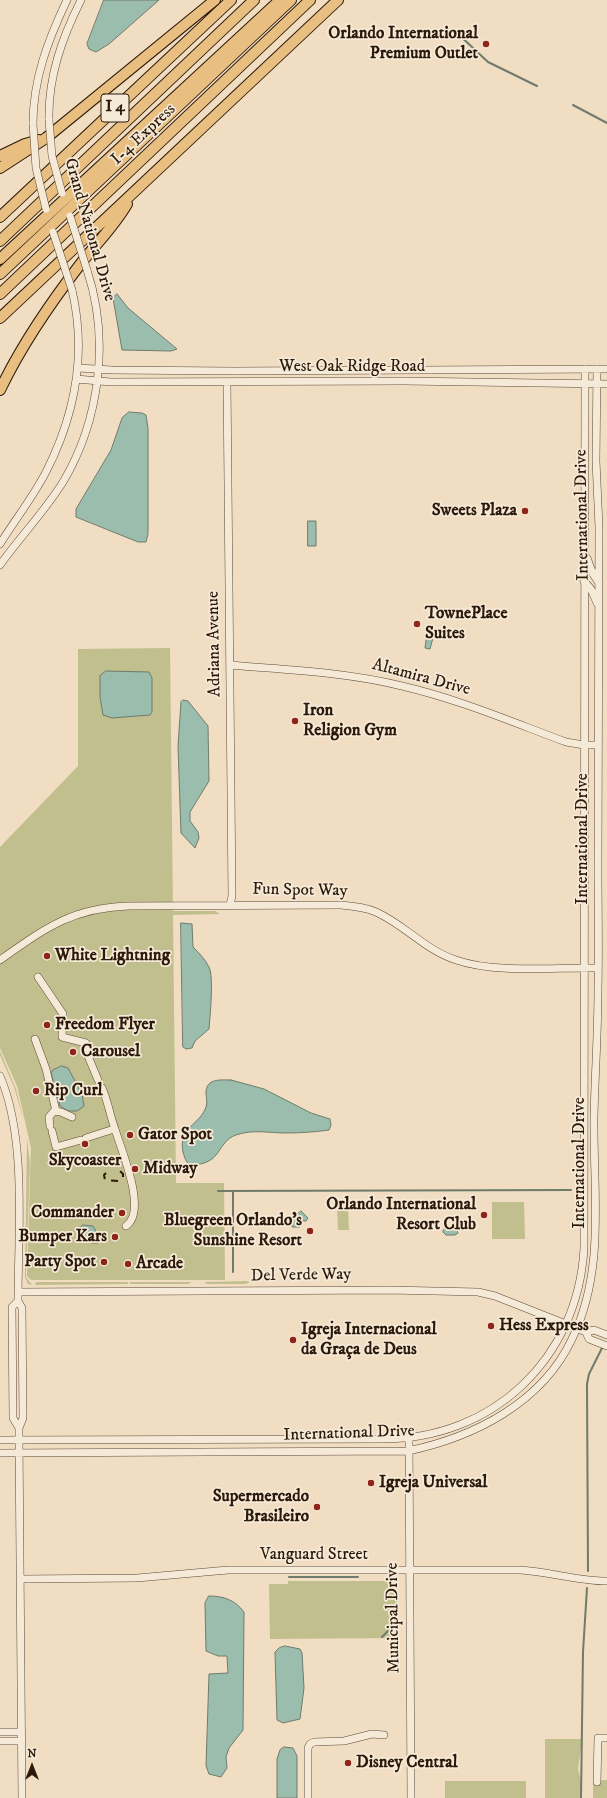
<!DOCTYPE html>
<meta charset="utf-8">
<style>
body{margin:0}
#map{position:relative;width:607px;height:1798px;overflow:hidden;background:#f0ddc2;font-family:"IM FELL DW Pica",serif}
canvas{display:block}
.north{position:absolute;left:12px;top:1746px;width:40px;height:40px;-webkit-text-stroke:3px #f5e9d7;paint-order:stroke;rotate:0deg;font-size:11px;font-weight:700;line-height:16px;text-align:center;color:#2c1909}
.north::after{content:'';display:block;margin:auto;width:14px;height:18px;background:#2c1909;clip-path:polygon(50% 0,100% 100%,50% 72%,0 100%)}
</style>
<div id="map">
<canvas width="607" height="1798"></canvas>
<div class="north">N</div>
</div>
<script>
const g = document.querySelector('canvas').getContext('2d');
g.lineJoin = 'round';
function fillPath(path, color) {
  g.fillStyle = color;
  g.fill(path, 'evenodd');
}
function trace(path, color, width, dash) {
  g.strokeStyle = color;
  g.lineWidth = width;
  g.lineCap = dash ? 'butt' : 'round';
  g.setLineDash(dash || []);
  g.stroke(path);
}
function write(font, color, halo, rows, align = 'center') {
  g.font = font + ' "IM FELL DW Pica",serif';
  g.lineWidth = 3.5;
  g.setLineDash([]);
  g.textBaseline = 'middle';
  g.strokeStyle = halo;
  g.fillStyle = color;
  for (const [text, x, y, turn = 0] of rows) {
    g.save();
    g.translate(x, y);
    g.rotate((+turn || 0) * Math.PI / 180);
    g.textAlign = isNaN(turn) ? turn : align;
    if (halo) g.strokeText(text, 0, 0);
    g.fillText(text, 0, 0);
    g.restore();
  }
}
const green = new Path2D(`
 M170,648L173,911H215L220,914L173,915L176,1183H224L225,1280H31L27,1276L31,1148L17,1086L0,1048V847L78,766V649Z
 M0,1051L16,1089L24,1121L14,1087L0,1055Z
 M27,1138L30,1163L26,1277L32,1285L28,1284L25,1277Z
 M492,1202H524L525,1239H492Z
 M337,1207H348L349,1230H338Z
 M36,1282H128V1284L35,1285Z
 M130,1282H192L188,1284H130Z
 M204,1282L246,1281L250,1282L246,1284H207Z
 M288,1581H390L397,1585V1638L270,1639L269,1584H288Z
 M545,1739H582L578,1769L581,1781V1798H545Z
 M593,1780H607V1798H593Z
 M445,1781H526V1798H445Z`);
const water = new Path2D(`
 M104,0H159L109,44L96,52L89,49L87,44Z
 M117,294L128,308L177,349L171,351L122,350L113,298Z
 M129,412L142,413L146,415L148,428V534L146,542H138L76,517V509L111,450L122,418Z
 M308,521H316V546H308Z
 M432,632L434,634L430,649L425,648L427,633Z
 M106,671L149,672L152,678V712L150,715L112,718L103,715L100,697V676Z
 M183,700L188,701L208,726L209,781L190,812V821L198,832L199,838L195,848L181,833L178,746L181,702Z
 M181,923L192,924L193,947C199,953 205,959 209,967C214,977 210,1016 209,1029L195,1041L192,1048L186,1049L183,1047Z
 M62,1066L68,1068L82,1094L84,1106L77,1111H68L60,1106L51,1073L53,1070Z
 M231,1080L264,1089L311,1113L330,1119L331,1125L329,1130C315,1132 300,1133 286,1133C269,1133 253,1129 236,1135C216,1142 223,1165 190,1165C185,1161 185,1158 183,1152C178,1127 200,1125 206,1107C209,1099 202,1090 210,1083C215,1079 225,1080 231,1080Z
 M301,1211L308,1218L306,1221H302L300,1227H292V1220Z
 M83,1225L93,1226L98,1235V1243H92L80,1233V1228Z
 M445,1228H456L458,1233L455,1235H446L443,1232Z
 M209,1596C224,1596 235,1600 244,1612L243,1730L229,1748L226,1757L227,1768L221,1777L209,1774L206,1766L209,1674L228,1673L227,1656H218L206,1651L205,1603Z
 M285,1646L300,1649L302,1653L304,1688L300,1719L283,1723L277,1720L275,1652L279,1648Z
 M284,1747L293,1748L297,1756V1798H277V1759L280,1750Z`);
const stream = new Path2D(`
 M456,32L488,62L537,86
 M573,105L607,123
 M218,1191L571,1190
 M233,1272V1191
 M588,1571L587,1384L589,1374L602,1348
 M289,1577H358
 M382,1637L391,1628V1614
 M581,1798L583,1652L587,1588`);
const minor = new Path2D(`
 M49,120C48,77 62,38 81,0
 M33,124C33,79 48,40 67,0
 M78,368L112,370L233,371L607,369
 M76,379L111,382L404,381L607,384
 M227,382L232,896L230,905
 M0,544C15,520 33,497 46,472C75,415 87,354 72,290
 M587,558L593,574L599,583
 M0,565C20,537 45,511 63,482C100,420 110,339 87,270
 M584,581L591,589L597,603
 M230,665C288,670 346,672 402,686C458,699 512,722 566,742L584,745H598
 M0,960C44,929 71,908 128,906L340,905C352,906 365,907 376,912C405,925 425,950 456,960C497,974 554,967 598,968
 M38,977L63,1014L62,1037L86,1043L88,1056L98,1080
 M35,1039L46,1069L56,1111
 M0,1076C27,1138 18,1233 18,1301L22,1308L23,1418L19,1428V1440L22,1798
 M102,1088C108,1101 110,1116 115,1129C121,1150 148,1211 126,1226
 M50,1126L49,1117L54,1111L61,1112L72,1117
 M52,1131L56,1147L81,1140
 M86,1138L114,1129
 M18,1292L390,1290L478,1292L495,1296L586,1332
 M18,1301L12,1307L13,1418L19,1428
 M586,1332L589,1339L607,1346
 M586,1332L594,1330L607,1335
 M409,1439L411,1798
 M0,1440L383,1439C493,1439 578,1359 584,1248L585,369
 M0,1453L408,1451C474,1437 542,1403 572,1339C606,1270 593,1191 594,1117C595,1074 598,1032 598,989C599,948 598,907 598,866C598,753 599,640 599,527L596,461L597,369
 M21,1579L137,1578L228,1570H521C550,1572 578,1581 607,1581
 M0,1732H22
 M0,1741H22
 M597,1782L598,1738H607
 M308,1798V1748L310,1744L314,1742L344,1741L372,1734L384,1735`);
const highway = new Path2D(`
 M0,156L25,144L39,140
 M0,168L46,138L215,0
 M0,217L231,0
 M0,241L254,0
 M0,259L280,0
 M0,274L291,0
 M0,294L310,0
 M0,318L338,0
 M0,390C22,344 51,302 82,262C97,243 115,225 127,204`);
const rail = new Path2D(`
 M106,1173L104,1175L105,1180L119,1181L123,1178V1174L120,1171L115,1172`);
const minorBridge = new Path2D(`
 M49,120L52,156L62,193
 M33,124L36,168L46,209
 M70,216L87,270
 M53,232L72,290`);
const markers = [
 [486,44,4,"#8f2418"],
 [525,511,4,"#8f2418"],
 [417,624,4,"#8f2418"],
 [295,721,4,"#8f2418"],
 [47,956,4,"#8f2418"],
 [47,1025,4,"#8f2418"],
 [73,1052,4,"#8f2418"],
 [36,1091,4,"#8f2418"],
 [130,1135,4,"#8f2418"],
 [85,1144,4,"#8f2418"],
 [135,1169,4,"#8f2418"],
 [122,1213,4,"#8f2418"],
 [484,1215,4,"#8f2418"],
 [310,1231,4,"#8f2418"],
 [115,1237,4,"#8f2418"],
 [104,1262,4,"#8f2418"],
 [128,1264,4,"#8f2418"],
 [491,1326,4,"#8f2418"],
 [293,1340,4,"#8f2418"],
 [371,1483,4,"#8f2418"],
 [317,1507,4,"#8f2418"],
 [348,1763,4,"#8f2418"]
];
const shields = [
 [115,108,28]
];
const shieldNames = [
 ["I 4",115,108]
];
const poiNames = [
 ["Orlando International",478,34,"right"],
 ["Premium Outlet",478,54,"right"],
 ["Sweets Plaza",517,511,"right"],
 ["TownePlace",425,614],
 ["Suites",425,634],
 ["Iron",303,711],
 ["Religion Gym",303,731],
 ["White Lightning",55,956],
 ["Freedom Flyer",55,1025],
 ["Carousel",81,1052],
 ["Rip Curl",44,1091],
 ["Gator Spot",138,1135],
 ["Skycoaster",85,1161,"center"],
 ["Midway",143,1169],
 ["Orlando International",476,1205,"right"],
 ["Resort Club",476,1225,"right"],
 ["Commander",114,1213,"right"],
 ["Bluegreen Orlando's",302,1221,"right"],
 ["Sunshine Resort",302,1241,"right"],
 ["Bumper Kars",107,1237,"right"],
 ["Party Spot",96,1262,"right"],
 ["Arcade",136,1264],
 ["Hess Express",499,1326],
 ["Igreja Internacional",301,1330],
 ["da Graça de Deus",301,1350],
 ["Igreja Universal",379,1483],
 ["Supermercado",309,1497,"right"],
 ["Brasileiro",309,1517,"right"],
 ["Disney Central",356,1763]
];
const streetNames = [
 ["I-4 Express",144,135,-43],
 ["Grand National Drive",89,230,74],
 ["West Oak Ridge Road",352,367],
 ["International Drive",583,515,-91],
 ["Adriana Avenue",215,644,-91],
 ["Altamira Drive",421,678,15],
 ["International Drive",583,839,-90],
 ["Fun Spot Way",300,891,1],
 ["International Drive",580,1163,-90],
 ["Del Verde Way",301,1276,-1],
 ["International Drive",349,1434,-2],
 ["Vanguard Street",314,1555],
 ["Municipal Drive",394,1618,-91]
];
fillPath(green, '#c1bf8e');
fillPath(water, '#9bbdae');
trace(water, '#6f7b6c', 1);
trace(stream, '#6f7b6c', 2);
trace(minor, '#5d4a37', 8);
trace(highway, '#2c1909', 12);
trace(minor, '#f5e9d7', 7);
trace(highway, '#e8be81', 10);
trace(rail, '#2c1909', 2, [7, 7]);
trace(minorBridge, '#5d4a37', 8, []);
trace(minorBridge, '#f5e9d7', 7);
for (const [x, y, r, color] of markers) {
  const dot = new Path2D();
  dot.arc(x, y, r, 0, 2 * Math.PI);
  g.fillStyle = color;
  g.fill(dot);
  trace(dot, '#f5e9d7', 1.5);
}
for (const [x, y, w] of shields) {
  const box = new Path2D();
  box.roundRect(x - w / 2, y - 14, w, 28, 3);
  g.fillStyle = '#f5e9d7';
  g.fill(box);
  trace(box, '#2c1909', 1);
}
write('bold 16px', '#2c1909', null, shieldNames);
write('bold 17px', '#2c1909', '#f5e9d7', poiNames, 'left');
write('17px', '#2c1909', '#f5e9d7', streetNames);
</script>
